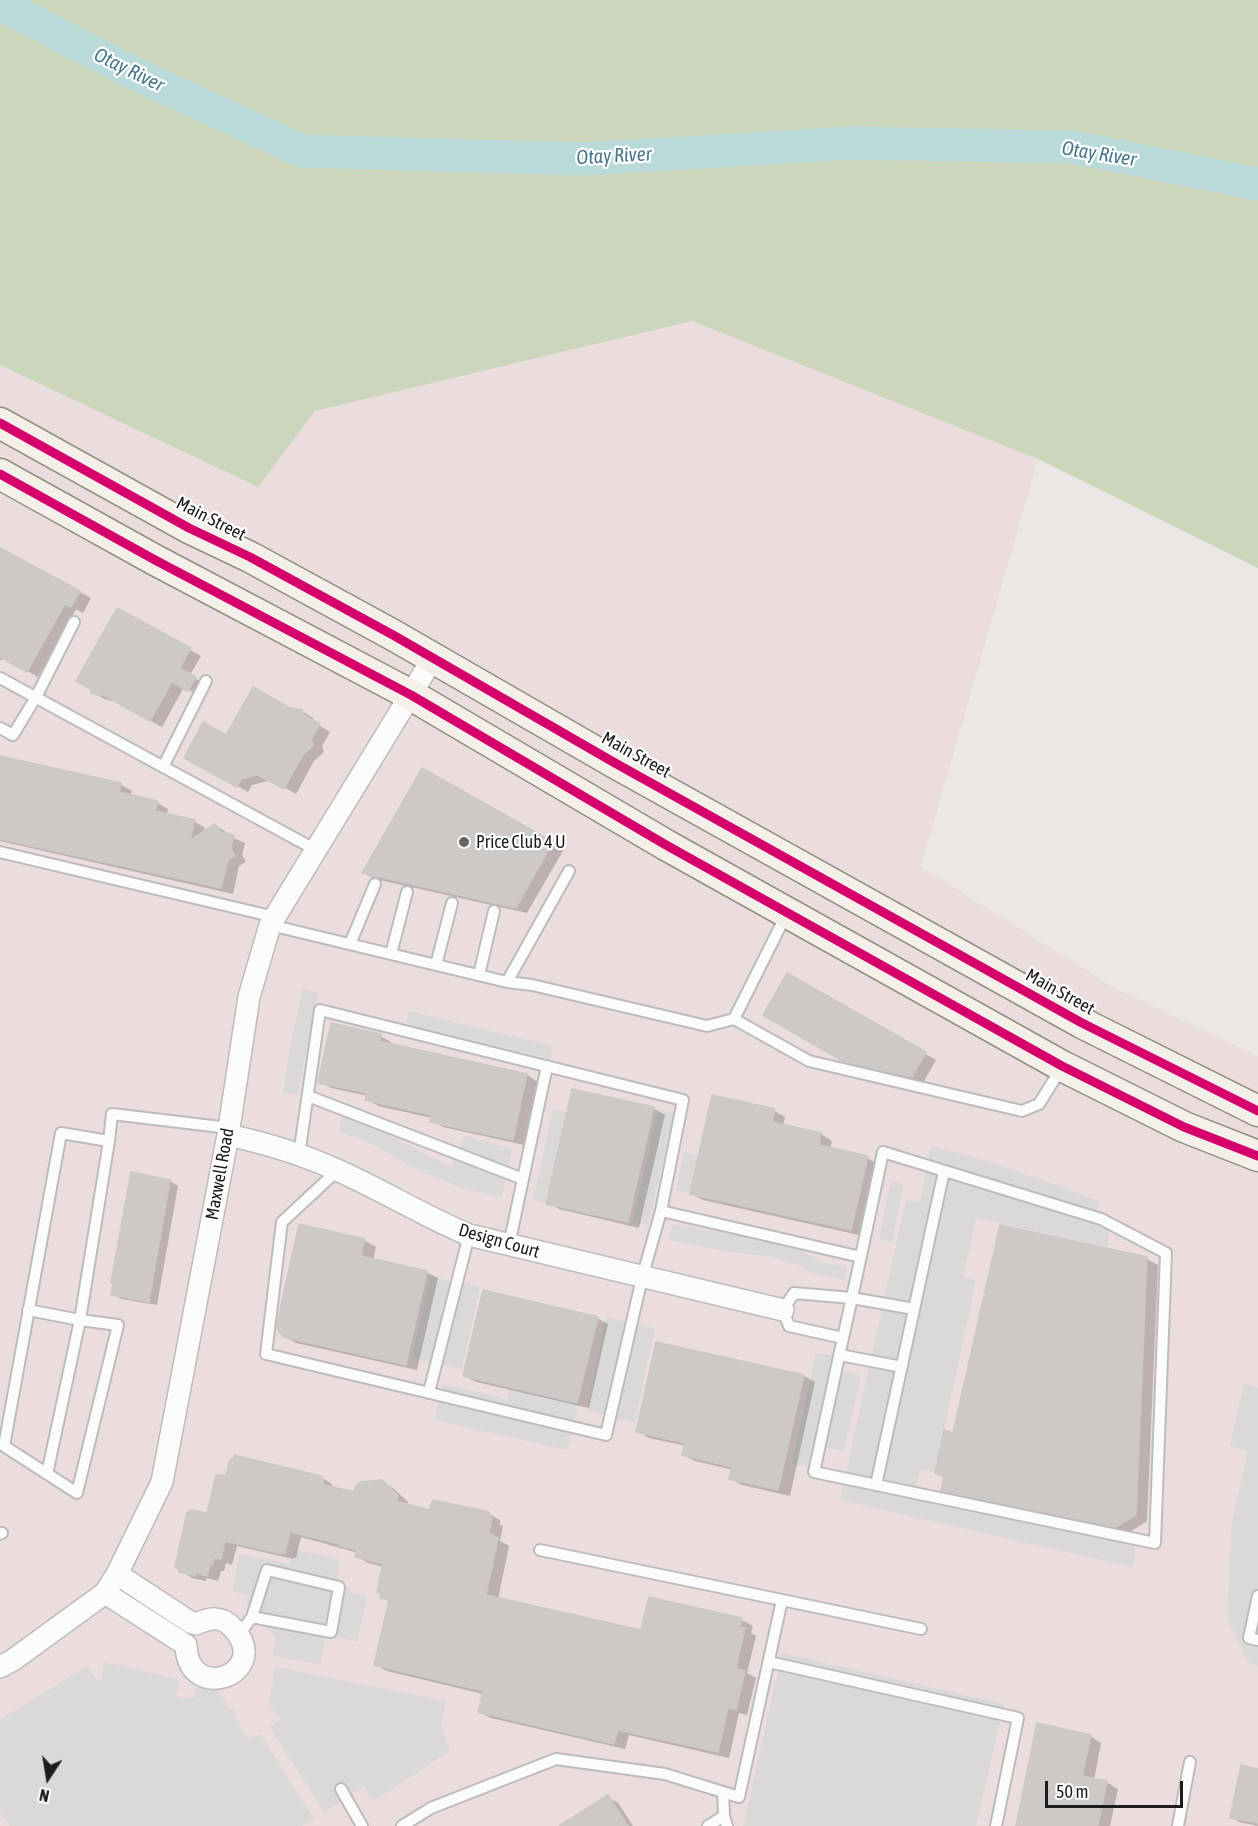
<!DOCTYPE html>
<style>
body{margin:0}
#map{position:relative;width:1258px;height:1826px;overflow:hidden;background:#eae7e4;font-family:"Asap Condensed",sans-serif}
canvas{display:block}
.north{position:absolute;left:18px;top:1748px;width:60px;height:60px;-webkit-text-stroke:4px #fff;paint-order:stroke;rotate:192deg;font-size:16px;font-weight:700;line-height:24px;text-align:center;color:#1c1c1c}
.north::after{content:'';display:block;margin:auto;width:21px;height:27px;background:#1c1c1c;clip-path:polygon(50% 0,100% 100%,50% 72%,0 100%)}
.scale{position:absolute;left:1045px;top:1781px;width:138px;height:27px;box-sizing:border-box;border:3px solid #1c1c1c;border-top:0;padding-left:8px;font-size:18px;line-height:21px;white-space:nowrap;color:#1c1c1c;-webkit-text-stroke:4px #fff;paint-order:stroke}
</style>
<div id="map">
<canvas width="1258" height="1826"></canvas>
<div class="north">N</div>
<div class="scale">50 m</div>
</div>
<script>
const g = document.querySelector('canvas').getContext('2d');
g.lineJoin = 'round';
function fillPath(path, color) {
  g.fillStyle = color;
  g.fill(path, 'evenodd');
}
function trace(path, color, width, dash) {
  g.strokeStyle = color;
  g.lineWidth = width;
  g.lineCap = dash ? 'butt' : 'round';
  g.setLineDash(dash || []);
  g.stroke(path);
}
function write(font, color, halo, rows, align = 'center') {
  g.font = font + ' "Asap Condensed",sans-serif';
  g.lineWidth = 4.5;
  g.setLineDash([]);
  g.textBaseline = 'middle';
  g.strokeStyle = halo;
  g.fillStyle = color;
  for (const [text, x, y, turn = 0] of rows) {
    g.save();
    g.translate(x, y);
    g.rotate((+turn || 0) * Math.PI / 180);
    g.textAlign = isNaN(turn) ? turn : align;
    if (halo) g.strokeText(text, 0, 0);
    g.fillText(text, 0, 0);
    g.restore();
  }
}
const commercial = new Path2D(`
 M692,321L1038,459L921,867L1115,988L1258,1056V1826H0V365L258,487L315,411Z`);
const forest = new Path2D(`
 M0,0H1258V568L1038,459L692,321L315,411L258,487L0,365Z`);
const parking = new Path2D(`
 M303,989L318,993L298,1094L283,1093L291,1043Z
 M409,1011L553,1046L550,1059L406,1024Z
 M553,1109L567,1112L547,1203L533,1200Z
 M658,1109L674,1113L648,1226L633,1222Z
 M342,1116L368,1125L451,1167L465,1136L512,1149L502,1197L462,1188L422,1172L364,1140L339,1132Z
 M931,1146L991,1162L1100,1201L1096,1211L1110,1217L1108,1247L976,1218L963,1277L976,1280L935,1472L920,1470L916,1486L1132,1535L1135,1554L1132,1567L840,1500L906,1199L920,1201Z
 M684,1152L699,1155L690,1193L676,1190Z
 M891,1181L904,1184L892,1242L879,1240Z
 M673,1224L790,1244L823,1263L847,1266L844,1280L811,1273L797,1265L772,1257L724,1251L669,1240Z
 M430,1276L480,1287L462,1369L412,1358Z
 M606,1317L655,1328L635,1422L587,1411Z
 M816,1353L833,1356L831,1369L861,1375L844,1451L814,1445L809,1467L792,1464Z
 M443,1384L507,1399L509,1389L578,1404L567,1450L435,1420Z
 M1244,1384L1258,1388V1666L1248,1662L1227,1617L1232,1522L1248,1451L1230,1445Z
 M293,1550L340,1559L337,1577L353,1594L367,1596L357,1642L326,1634L320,1664L273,1656L276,1638L247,1604L248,1595L233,1592L239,1554L290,1564Z
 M782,1653L1004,1704L976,1826H743Z
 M104,1662L180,1680L175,1696L189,1699L194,1698L197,1684L218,1690L228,1708L233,1710L241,1729L249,1740L260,1734L314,1819L302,1826H10L0,1810V1720L87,1666L97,1680L102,1678Z
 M275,1667L446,1701L441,1727L450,1751L373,1801L364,1786L324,1812L270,1727L281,1719L275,1711L269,1708Z`);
const shadow = new Path2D(`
 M0,550L91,598L83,613L76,609L38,677L6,659L0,660Z
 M118,610L201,656L190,675L206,685L200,696L184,687L162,727L117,702L104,699L93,692Z
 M288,709L302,711L313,718L315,723L330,732L322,746L324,752L314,761L296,794L271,780L252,785L248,792L186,757Z
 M0,758L121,785L132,791L130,797L157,803L168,809L167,815L194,821L205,828L204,833L215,825L226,832L229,836L245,843L242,855L246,862L239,866L233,894L0,841Z
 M422,770L564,849L527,913L375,879L364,873Z
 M788,975L936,1060L923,1083L857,1067L765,1014Z
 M380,1036L391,1042V1045L527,1075L538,1082L524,1145L443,1127L432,1121V1118L378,1106L367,1099L368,1096L331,1088L320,1082Z
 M653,1108L665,1115L639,1228L559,1209L548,1203Z
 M774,1111L785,1117L783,1126L821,1134L832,1141L830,1149L867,1158L879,1164L863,1236L703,1200L692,1194Z
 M170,1181L178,1186L157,1305L121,1299L113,1294Z
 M300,1226L365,1241L376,1247L373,1260L426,1272L438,1278L417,1370L296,1343L284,1336Z
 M1147,1259L1158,1265L1147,1521L1128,1533L954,1496L942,1490L945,1478L936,1473Z
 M597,1318L608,1324L589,1408L476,1382L464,1375Z
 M804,1376L815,1382L790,1496L742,1485L731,1479L733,1470L695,1461L684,1455L686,1446L649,1438L638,1431Z
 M320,1477L323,1479H321V1492L324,1479L332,1484L333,1489L356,1494L381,1482L393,1488L408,1502V1506L430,1512L489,1514L500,1520V1525L503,1526L500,1541L509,1546L498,1599L642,1632L742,1620L753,1626L751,1633L756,1636L747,1673L756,1678L747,1715L739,1713L729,1758L629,1735L625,1749L491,1718L479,1712L483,1694L387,1671L375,1665L390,1602L382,1597L384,1567L368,1563L357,1556L358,1553L301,1537L296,1558L294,1557L293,1559L237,1546L232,1565L226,1563L224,1571H221L218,1581L207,1578L206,1581L192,1578L181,1571L208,1515Z
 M1090,1736L1101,1743L1094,1780L1106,1782L1118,1789L1110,1826H1017Z
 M1258,1770V1826L1239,1822L1231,1817Z
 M608,1797L618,1803L633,1826H561Z`);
const river = new Path2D(`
 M0,4L131,72L302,151L582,159L852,143L1073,147L1258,184`);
const building = new Path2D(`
 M0,548L80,591L71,607L65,604L27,672L0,657Z
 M117,608L191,648L180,668L196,677L188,691L172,682L150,721L105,696L91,693V689L76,681Z
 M253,687L288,707L302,710L304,715L320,724L311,739L313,746L303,755L284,789L258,775L241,779L237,787L184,758L203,722L226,735Z
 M0,756L121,783L119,792L158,801L155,811L195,820L190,840L215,824L221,832L234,835L231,848L235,856L228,860L221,888L0,839Z
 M422,768L553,842L516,908L362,873Z
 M787,973L926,1052L912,1077L844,1062L763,1015Z
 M331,1023L381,1034L379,1041L527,1074L513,1140L430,1122L431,1115L365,1100L367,1093L318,1083Z
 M572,1089L654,1107L628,1222L546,1204Z
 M712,1095L775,1109L772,1122L821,1133L819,1145L868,1156L851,1230L690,1194Z
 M131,1172L170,1180L149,1302L111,1295L113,1283H111Z
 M299,1224L365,1239L361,1256L427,1271L406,1365L283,1337L277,1328L278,1320Z
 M1000,1225L1147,1257L1136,1515L1116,1527L941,1491L944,1476L935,1473L944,1430L953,1433Z
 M483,1290L598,1317L577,1403L463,1376Z
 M656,1342L804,1375L778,1490L729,1479L732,1467L682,1455L685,1443L636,1432Z
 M234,1455L321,1476L323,1478L321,1484L354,1492L356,1485L361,1482L382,1480L398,1495L396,1501L429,1510L433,1500L489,1512L490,1518H492L489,1533L498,1538L486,1595L641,1630L649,1597L742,1618L740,1627L745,1628L736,1668L745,1671L736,1710L728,1708L718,1752L618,1730L614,1744L478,1712L483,1691L374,1665L389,1600L380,1598L381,1593L377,1592L383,1564L355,1557L357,1550L339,1546V1544L290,1532L285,1553L283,1552L282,1554L225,1541L221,1559L214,1558L212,1566L210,1565L207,1576L196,1573L195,1576L179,1572V1569L175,1567L187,1512L190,1513V1510L207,1513L216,1475H226L230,1459H233Z
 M1037,1723L1091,1735L1082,1776L1107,1781L1098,1826H1016Z
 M1241,1765L1258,1769V1823L1230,1818Z
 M608,1795L628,1826H559Z`);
const service = new Path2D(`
 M0,678L316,850
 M0,728L13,735L36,697L74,622
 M163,767L206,681
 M0,852L275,917
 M787,913L734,1019L809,1061L1022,1111L1039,1104L1062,1067
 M270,925L507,982L569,871
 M350,944L375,884
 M391,954L407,892
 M436,965L452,903
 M479,975L494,911
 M507,982L532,985L707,1026L734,1019
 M308,1096L523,1179L509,1245
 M109,1141L80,1320L118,1325L77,1493L4,1446L61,1133L109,1141L112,1114L229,1128
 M299,1155L320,1010L683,1100L661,1211L861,1257
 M338,1170L282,1222L266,1354L606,1435L642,1278L661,1211
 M523,1179L547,1066
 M28,1310L80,1320L47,1474
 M843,1338C857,1276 870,1214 883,1152L1101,1219L1166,1253L1155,1543L814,1472L843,1338L789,1326L783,1310L794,1293L852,1298L914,1309
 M840,1355L902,1367
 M429,1392L469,1235
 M876,1485L944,1171
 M0,1534L2,1533
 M1258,1596L1249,1638L1258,1640
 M782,1600L921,1629
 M239,1635L252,1617L267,1570L339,1587L331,1632L252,1617
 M769,1662L1018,1718L996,1826
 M341,1789L362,1826
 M723,1792L724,1816L727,1826
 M402,1826L431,1808L556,1759L665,1774L739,1797L782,1600L540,1550
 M708,1826L724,1816
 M1178,1826L1190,1762`);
const minor = new Path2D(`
 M228,1135C265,1143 302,1154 337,1170C382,1190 424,1216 469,1235L783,1310
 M105,1593L186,1645C188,1706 274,1673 233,1628C221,1615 210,1618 196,1624L190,1622L117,1574
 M0,1667L13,1660L105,1593L117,1574L162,1482L228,1135L249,997L270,925L433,658`);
const secondary = new Path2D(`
 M0,423L189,528L250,557L393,635L615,763L1082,1023L1258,1111
 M0,474L155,560L411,695L666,845L1062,1066L1184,1127L1258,1156`);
const cycleway = new Path2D(`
 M0,423L189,528L250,557L393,635L615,763L1082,1023L1258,1111
 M0,474L155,560L411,695L666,845L1062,1066L1184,1127L1258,1156`);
const markers = [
 [464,842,6,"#646362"]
];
const streetNames = [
 ["Main Street",211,519,27],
 ["Main Street",636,755,29],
 ["Main Street",1060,992,29],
 ["Maxwell Road",220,1174,-80],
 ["Design Court",499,1241,16]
];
const poiNames = [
 ["Price Club 4 U",476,842]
];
const waterNames = [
 ["Otay River",129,70,26],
 ["Otay River",1099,154,9],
 ["Otay River",614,156,-3]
];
fillPath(commercial, '#ebdcdd');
fillPath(forest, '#cbd6bc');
fillPath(parking, '#dad9d8');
fillPath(shadow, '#0003');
trace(river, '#badada', 33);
fillPath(building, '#cdc9c7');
trace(building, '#cdc8c6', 1.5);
trace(service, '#bdbcbb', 14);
trace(minor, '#bdbcbb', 24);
trace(secondary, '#928f7e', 33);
trace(service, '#fcfbfb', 10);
trace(minor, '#fcfbfb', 21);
trace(secondary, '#f2f0e9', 30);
trace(cycleway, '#d6006c', 9);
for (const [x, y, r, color] of markers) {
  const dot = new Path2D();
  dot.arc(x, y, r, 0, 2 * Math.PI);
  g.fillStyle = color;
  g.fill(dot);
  trace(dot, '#fff', 2);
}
write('18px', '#1c1c1c', '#fff', streetNames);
write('18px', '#1c1c1c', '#fff', poiNames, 'left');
write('italic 20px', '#48788c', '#fff', waterNames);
</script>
